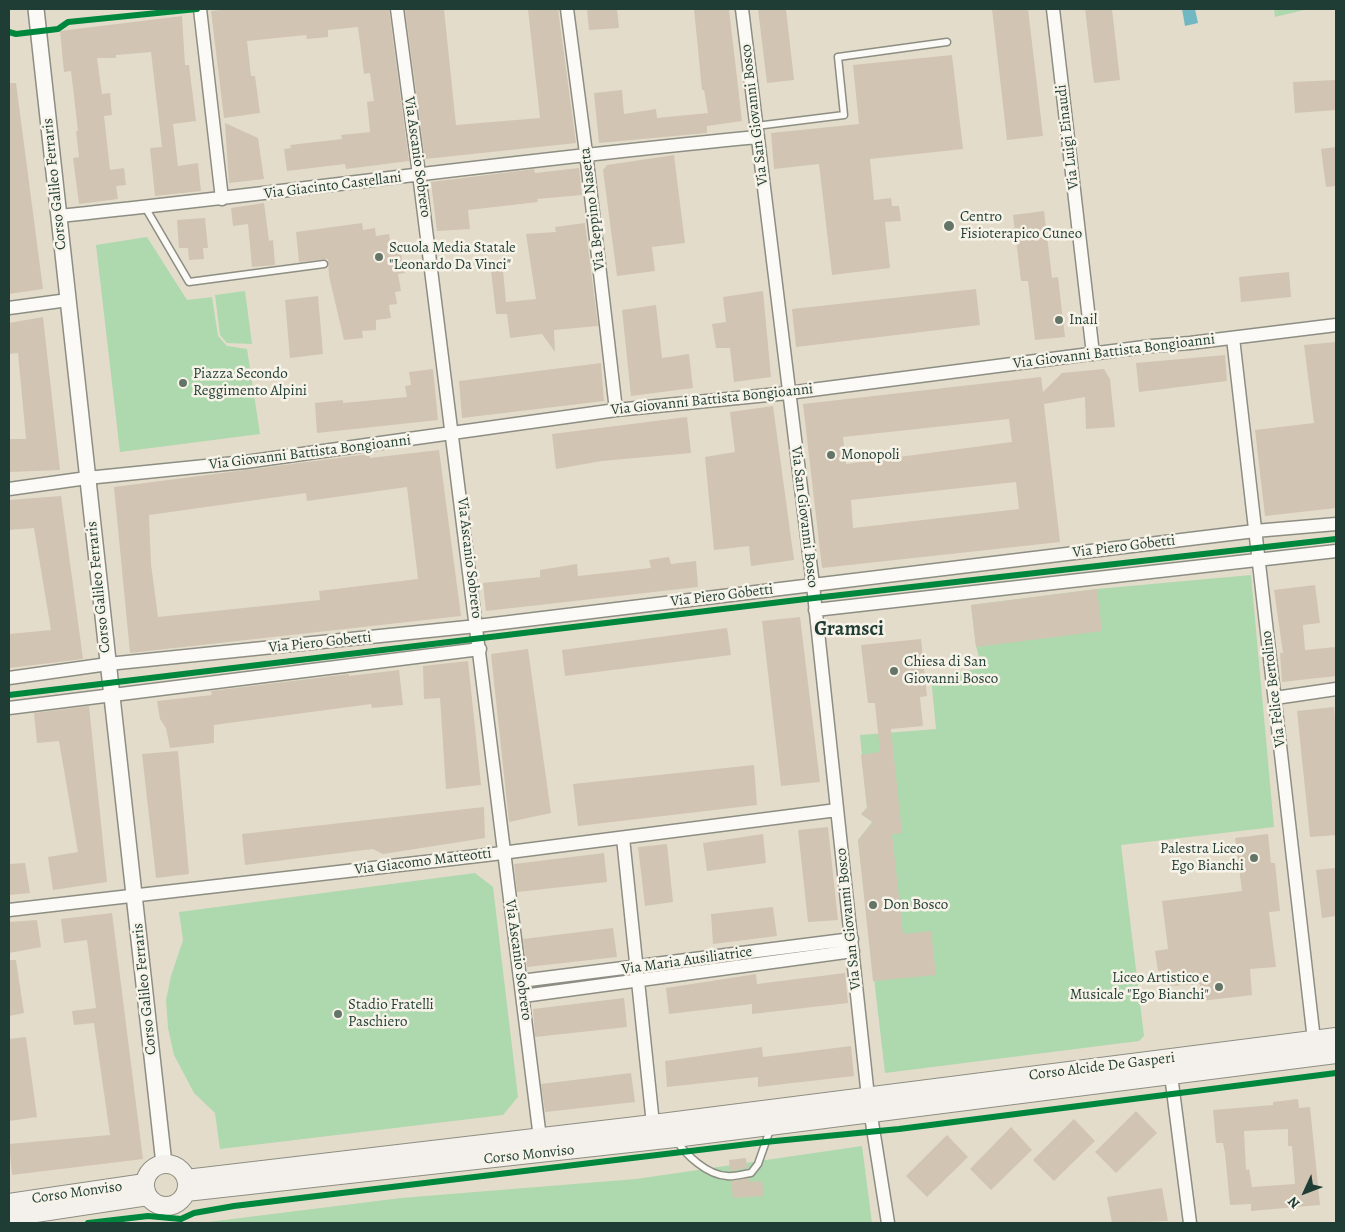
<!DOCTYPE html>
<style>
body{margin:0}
#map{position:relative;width:1345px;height:1232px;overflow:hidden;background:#e4dcca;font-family:Alegreya,serif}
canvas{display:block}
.frame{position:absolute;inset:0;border:10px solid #1f3d34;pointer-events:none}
.north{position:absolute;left:1280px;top:1167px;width:50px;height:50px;-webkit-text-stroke:4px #f7f3e8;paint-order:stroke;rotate:227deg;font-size:14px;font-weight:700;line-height:20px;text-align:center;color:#1f3d34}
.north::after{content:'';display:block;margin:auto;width:18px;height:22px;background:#1f3d34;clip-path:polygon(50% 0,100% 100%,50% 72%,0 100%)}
</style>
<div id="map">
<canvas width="1345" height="1232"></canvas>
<div class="frame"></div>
<div class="north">N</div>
</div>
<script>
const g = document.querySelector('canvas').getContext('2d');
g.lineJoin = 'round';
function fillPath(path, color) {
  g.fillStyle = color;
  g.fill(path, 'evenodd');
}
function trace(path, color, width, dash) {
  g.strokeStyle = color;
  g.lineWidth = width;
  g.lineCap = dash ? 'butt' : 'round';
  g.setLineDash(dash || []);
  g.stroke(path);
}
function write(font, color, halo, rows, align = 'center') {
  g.font = font + ' Alegreya,serif';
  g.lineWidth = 5;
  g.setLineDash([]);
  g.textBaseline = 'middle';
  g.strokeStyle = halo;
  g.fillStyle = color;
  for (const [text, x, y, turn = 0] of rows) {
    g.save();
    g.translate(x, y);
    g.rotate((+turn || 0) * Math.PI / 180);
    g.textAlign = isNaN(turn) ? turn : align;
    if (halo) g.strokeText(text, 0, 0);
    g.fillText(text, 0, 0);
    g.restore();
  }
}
const green = new Path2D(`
 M1274,9H1308L1275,17Z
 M147,237L187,300L212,297L218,336L227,346L247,349L260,434L120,452L96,245Z
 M245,291L252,344L227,343L220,335L215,295Z
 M1251,575L1274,827L1121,845L1144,1036L1139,1041L885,1073L858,840L872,822L861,814L867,808L860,735L936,729L931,677L982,668L976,646L971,605L1097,589Z
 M475,873L493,887L518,1097L503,1115L220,1149L215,1113L194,1093L174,1055L168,1028L166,1000L171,976L183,940L179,912Z
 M862,1146L872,1223H200L401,1198L636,1179Z`);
const water = new Path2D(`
 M1182,9H1195L1198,23L1185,26Z`);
const building = new Path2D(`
 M228,9H389L409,161L346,169L345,164L287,171L284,149L291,148L290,145L342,139L341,135L370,132L367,102L374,101L370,73L364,74L358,27L328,30V37L307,39L306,35L247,41L251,76H255L260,113L224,118L211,11Z
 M405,9H444L456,125L540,118L528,9H558L576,143L425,159Z
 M587,9H617L619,28L589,30Z
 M694,9H729L742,121L707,126V133L599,143L594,93L622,90L624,114L656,109L657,118L708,113L704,90H702Z
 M758,9H786L794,80L767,83Z
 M992,9H1028L1043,136L1007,140Z
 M1085,9H1112L1120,80L1094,83Z
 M182,16L185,65H189L196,121L173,124L178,166L198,163L201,191L155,196L150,148L162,147L151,52L116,55V58H97L102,94L110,93L112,115L104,116L110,170L124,168L126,185L116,186L118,199L79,204L73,158L79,157L76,131H78L71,71L64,72L60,31Z
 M952,55L963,149L870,159L874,200L891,198L892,206H899L901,221L885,222L890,268L832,275L819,164L774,169L771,133L859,124L853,65Z
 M1336,80V110L1295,113L1293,82Z
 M9,83H16L43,289L9,294Z
 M225,123L258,138L264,179L229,183Z
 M1336,147V186L1326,187L1321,149Z
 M674,155L685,243L652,247L655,271L617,276L603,170L607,165Z
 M579,168L582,195L537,199L538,202L468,210L470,229L437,231L431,182L534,169L535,173Z
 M264,203L269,241L273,240L275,265L252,267L248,224L233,226L231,208Z
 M1044,211L1052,278L1058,277L1065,337L1035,340L1028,281H1021L1013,215Z
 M205,218L208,248H203L204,259L189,260L188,248H179L177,220Z
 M362,223L363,230L375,228L376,236L389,234L391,247L399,246L405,273L398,274L401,291L395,292L397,304L389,305L391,318L376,320V330L362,331L363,338L344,340L329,276L328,259L299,262L296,232Z
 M585,223L598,326L554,330L555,352L542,334L510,338L507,314H496L490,262L502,260L506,302L536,299L526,234L556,232L555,227Z
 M1289,272L1291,297L1241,302L1239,277Z
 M976,289L980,325L796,347L792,309Z
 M763,291L771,377L734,382L730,348H716L712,324L726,322L723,297Z
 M318,296L323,354L290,358L285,300Z
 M656,305L662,358L689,354L693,388L631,396L622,310Z
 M43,317L60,470L9,472V439H26L18,353L9,354V323Z
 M1336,342V508L1265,516L1255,430L1314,423L1304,345Z
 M1225,355L1227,381L1139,392L1136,363Z
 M601,363L604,401L462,418L459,381Z
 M433,369L438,420L317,433L315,403L343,400V403L407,397L405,386L411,385L409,372Z
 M1104,369L1110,379L1115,427L1086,429L1085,397L1044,404L1060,542L822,568L803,404L1041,377L1043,392L1062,373ZM1009,419L1012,442L846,464L843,437ZM1016,482L1019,509L853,528L851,500Z
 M773,406L794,560L751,566L749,546L714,550L705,457L735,452L730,412Z
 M687,417L691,453L602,461L556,469L552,434Z
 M439,450L461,616L130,653L114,487L369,454L370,458ZM407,487L418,579L319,591L320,600L158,617L151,564L149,515L306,493L307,501Z
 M61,496L83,659L9,668V634L51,630L34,528L9,530V500Z
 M669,557L671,564L696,561L698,587L486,611L483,583L540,577V570L577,564L578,576L651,568L649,560Z
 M1315,585L1320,623L1303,625L1305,650L1336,647V676L1282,682L1280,653H1283L1274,590Z
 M1097,589L1102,631L976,647L971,605Z
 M800,617L820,782L781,786L762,621Z
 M727,628L731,655L565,676L562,650Z
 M921,639L927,696L920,697L923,726L891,729L902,833L892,834L903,934L931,931L936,975L873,981L858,840L873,822L861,814L867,808L861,755L880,752L875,703H868L861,645Z
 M528,649L551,813L509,822L491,654Z
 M468,661L481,785L446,789L440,698L424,699L423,666Z
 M399,670L403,705L372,708L371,704L214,725V743L170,748L166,728L160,719L157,701L212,695L211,691L349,674V676Z
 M89,706L107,882L53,890L48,857L78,852L59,741L37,743L34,713Z
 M1334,707L1336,729V835L1310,837L1297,711Z
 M178,751L189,874L156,878L142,754Z
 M754,765L757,805L578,826L573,784Z
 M484,807L485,838L383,854L373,849L245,865L242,834Z
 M828,827L838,920L808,922L798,830Z
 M763,834L766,863L707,871L703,843Z
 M1268,834L1271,863H1275L1280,911L1269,912L1276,967L1250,969L1252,995L1201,1001L1200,984L1171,986L1168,970L1158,971L1155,951L1168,949L1162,901L1242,891L1235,838Z
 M667,844L673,902L645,906L638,847Z
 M604,853L607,882L517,892L514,864Z
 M25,863L30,893L9,895V864Z
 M1336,868V916L1322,918L1316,870Z
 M773,907L777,936L713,944L711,914Z
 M112,913L143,1159L12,1175L9,1144L110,1135L94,1023L74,1025L72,1011L96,1008L87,940L64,943L61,919Z
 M37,920L41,947L9,953V922Z
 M613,928L617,957L527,967L523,939Z
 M9,960H16L24,1013L9,1016Z
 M845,973L848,1003L752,1014V1004L669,1014L666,988L756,974L757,984Z
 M624,998L627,1027L535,1037L533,1009Z
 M26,1037L37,1117L9,1121V1039Z
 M851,1046L854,1076L758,1087V1077L667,1087L665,1061L762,1047L763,1057Z
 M631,1073L635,1102L545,1112L541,1084Z
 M1298,1099L1299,1108L1310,1107L1320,1205L1251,1211V1204L1230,1205L1225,1153L1223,1143H1216L1213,1110L1273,1105V1102ZM1288,1129V1146H1292L1295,1184L1252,1187L1249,1169L1246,1170L1244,1131Z
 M1136,1111L1157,1133L1116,1173L1095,1152Z
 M1074,1119L1095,1141L1054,1181L1033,1160Z
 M1011,1127L1032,1150L991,1190L970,1169Z
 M947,1135L968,1157L927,1197L906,1176Z
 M746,1158L747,1168L730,1171L729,1160Z
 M749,1178L750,1182L762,1181L764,1196L733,1198L731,1181Z
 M1162,1188L1168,1221L1112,1223L1107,1197Z`);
const service = new Path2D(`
 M756,126L844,115L838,57L947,42
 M145,207L189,282L324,264
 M676,1140C686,1155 707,1175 727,1176C734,1177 743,1174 751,1173L758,1164L771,1127`);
const minor = new Path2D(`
 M200,9L222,199
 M397,9C448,385 492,762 540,1138
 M567,9L586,153L616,410
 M742,9L813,585L868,1097L888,1223
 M1053,9L1093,354
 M58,216C291,192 524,159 758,137
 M9,308L68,300
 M1233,338L1314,1040
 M9,489L87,478L245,462L616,410L788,393L1152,346L1190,343L1336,325
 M815,610L1336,551
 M9,678L108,664L477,626L1255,531L1336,524
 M1275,698L1336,689
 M9,708L480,649
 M623,838L653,1124
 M9,910L486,855L837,810
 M521,981L852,939
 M523,996L853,951
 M1171,1075L1190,1223`);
const tertiary = new Path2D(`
 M36,9C76,394 123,779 164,1164`);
const secondary = new Path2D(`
 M145 1185a21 21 0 1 1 42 0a21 21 0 1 1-42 0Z
 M186,1179L653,1124L1336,1037
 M186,1192L675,1138L1336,1054
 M9,1203L145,1183
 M9,1217L148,1196`);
const cycleway = new Path2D(`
 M9,32L16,34L58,29L68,22L197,9
 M9,695L814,598L1336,539
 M88,1223L148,1216L181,1219L194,1213L234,1206L765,1142L899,1129L1336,1073`);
const markers = [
 [949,226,6,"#647568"],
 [379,257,5,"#647568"],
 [1059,320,5,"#647568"],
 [183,383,5,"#647568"],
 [831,455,5,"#647568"],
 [894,671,5,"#647568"],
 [1254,858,5,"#647568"],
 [873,905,5,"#647568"],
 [1219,987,5,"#647568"],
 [338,1014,5,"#647568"]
];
const streetNames = [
 ["Via San Giovanni Bosco",755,115,-97],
 ["Via Luigi Einaudi",1068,137,-97],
 ["Via Ascanio Sobrero",417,157,82],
 ["Corso Galileo Ferraris",55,184,-96],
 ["Via Giacinto Castellani",333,186,-7],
 ["Via Beppino Nasetta",593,209,-97],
 ["Via Giovanni Battista Bongioanni",1114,352,-7],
 ["Via Giovanni Battista Bongioanni",712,400,-6],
 ["Via Giovanni Battista Bongioanni",310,453,-7],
 ["Via San Giovanni Bosco",804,517,83],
 ["Via Piero Gobetti",1124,547,-7],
 ["Via Ascanio Sobrero",469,558,83],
 ["Corso Galileo Ferraris",99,587,-96],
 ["Via Piero Gobetti",722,596,-7],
 ["Via Piero Gobetti",320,643,-6],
 ["Via Felice Bertolino",1274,689,-97],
 ["Via Giacomo Matteotti",423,862,-7],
 ["Via San Giovanni Bosco",849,919,-96],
 ["Via Ascanio Sobrero",518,960,82],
 ["Via Maria Ausiliatrice",687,961,-8],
 ["Corso Galileo Ferraris",145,989,-96],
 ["Corso Alcide De Gasperi",1102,1067,-7],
 ["Corso Monviso",529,1155,-6],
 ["Corso Monviso",77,1193,-8]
];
const poiNames = [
 ["Centro",960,217],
 ["Fisioterapico Cuneo",960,234],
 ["Scuola Media Statale",389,248],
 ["\"Leonardo Da Vinci\"",389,265],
 ["Inail",1069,320],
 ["Piazza Secondo",193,374],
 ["Reggimento Alpini",193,391],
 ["Monopoli",841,455],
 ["Chiesa di San",904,662],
 ["Giovanni Bosco",904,679],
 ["Palestra Liceo",1244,849,"right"],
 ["Ego Bianchi",1244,866,"right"],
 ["Don Bosco",883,905],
 ["Liceo Artistico e",1209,978,"right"],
 ["Musicale \"Ego Bianchi\"",1209,995,"right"],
 ["Stadio Fratelli",348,1005],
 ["Paschiero",348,1022]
];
const districtNames = [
 ["Gramsci",849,630]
];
fillPath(green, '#aed8ad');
fillPath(water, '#71b8c3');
fillPath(building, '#d1c4b3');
trace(service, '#8d8e83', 9);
trace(minor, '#8d8e83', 15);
trace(tertiary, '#8d8e83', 18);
trace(secondary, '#8d8e83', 20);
trace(service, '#fbfaf7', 6);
trace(minor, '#fbfaf7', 12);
trace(tertiary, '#fbfaf7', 15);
trace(secondary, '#f4f1ec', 18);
trace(cycleway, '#00873e', 6);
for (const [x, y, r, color] of markers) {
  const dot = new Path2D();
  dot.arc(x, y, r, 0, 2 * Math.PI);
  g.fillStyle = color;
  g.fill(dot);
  trace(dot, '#f7f3e8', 2);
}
write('15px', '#1f3d34', '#f7f3e8', streetNames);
write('15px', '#1f3d34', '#f7f3e8', poiNames, 'left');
write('bold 20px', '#1f3d34', '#f7f3e8', districtNames);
</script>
